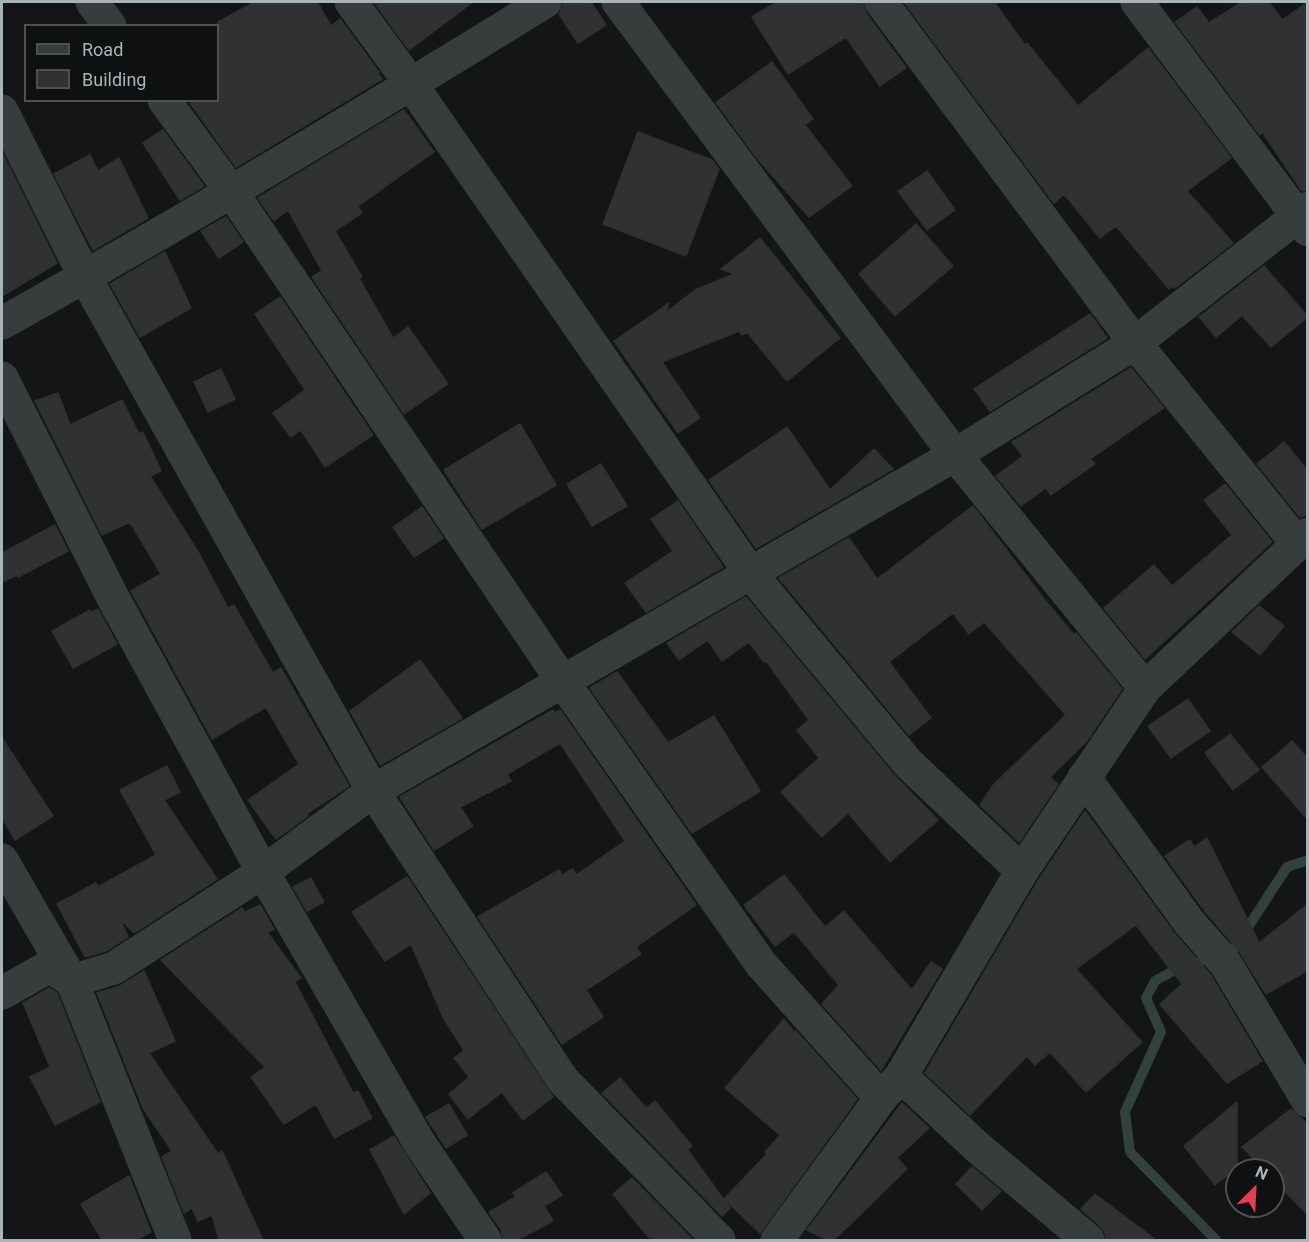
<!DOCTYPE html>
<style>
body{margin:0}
#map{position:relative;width:1309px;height:1242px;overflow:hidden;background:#141516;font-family:Roboto,sans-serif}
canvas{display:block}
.frame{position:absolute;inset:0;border:3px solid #a7b5b4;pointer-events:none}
.legend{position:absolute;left:24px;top:24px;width:195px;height:78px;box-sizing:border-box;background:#0f1011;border:2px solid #4c5252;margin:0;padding:8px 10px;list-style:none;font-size:18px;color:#a7b5b4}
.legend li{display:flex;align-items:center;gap:12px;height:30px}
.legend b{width:30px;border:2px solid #4c5252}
.north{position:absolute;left:1225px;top:1158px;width:60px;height:60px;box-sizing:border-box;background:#0f1011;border:2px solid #4c5252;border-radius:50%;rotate:24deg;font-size:16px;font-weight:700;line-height:24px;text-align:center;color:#a7b5b4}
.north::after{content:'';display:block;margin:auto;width:21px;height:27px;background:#e33f52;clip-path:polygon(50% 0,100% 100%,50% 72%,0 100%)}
</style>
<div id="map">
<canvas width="1309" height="1242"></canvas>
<div class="frame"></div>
<ul class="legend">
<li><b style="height:8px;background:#373c3c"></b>Road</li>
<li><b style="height:16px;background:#2f3132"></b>Building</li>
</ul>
<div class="north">N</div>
</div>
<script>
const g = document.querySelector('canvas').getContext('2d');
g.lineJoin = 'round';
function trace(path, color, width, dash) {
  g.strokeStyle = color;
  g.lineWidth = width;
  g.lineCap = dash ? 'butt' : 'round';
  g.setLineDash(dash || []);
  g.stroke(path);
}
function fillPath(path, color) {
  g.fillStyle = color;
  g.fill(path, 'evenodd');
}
const stream = new Path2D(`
 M1216,1240L1130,1152L1125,1112L1161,1032L1146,998L1155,981L1180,967L1232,952L1287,867L1308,860`);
const building = new Path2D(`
 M255,2H317L331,26L340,19L379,72L378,73L382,79L236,167L188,100H218V22Z
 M374,2H473L409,50Z
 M564,2H591L606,25L578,43L559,14Z
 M777,2H863L866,13L906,68L880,86L846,37L788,74L752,17Z
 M904,2H994L1025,45L1027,43L1078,106L1148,48L1231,158L1187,191L1233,243L1175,288L1173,286L1169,289L1116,226L1100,238L1064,194L1054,203Z
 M1242,2H1269L1282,20L1308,2V190L1302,191L1263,133L1260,135L1175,22L1197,7L1209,23Z
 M772,62L813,119L805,125L852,186L809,217L756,157L716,102Z
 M404,110L434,152L358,206L362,213L335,231L362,277L359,278L393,338L408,327L448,384L404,414L312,277L322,271L288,210L274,221L258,198Z
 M163,130L204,186L180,200L143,143Z
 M638,132L712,160L719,169L686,256L603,224Z
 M2,152L57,263L2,296Z
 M90,155L98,171L119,158L148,218L93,250L54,174Z
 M927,171L955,210L927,230L898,191Z
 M226,217L243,242L219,258L201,231Z
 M916,224L953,266L895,316L859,274Z
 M760,238L840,338L787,381L747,332L742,335L739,331L662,362L700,418L678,433L614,341L669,303L665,313L695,290L734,274L721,269Z
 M165,252L191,308L140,337L110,284Z
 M1264,266L1308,317L1271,347L1242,315L1216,337L1199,317Z
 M280,297L373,435L325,467L301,430L291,437L273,413L305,390L255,314Z
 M1090,314L1107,338L990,411L974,389Z
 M1131,368L1164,408L1090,459L1095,464L1051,495L1046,488L1021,506L996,476L1023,456L1012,442Z
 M221,369L235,399L208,412L194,382Z
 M58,393L70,425L122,400L139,434L143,432L161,471L150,476L200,555L228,608L234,605L273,673L281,668L349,786L306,814L308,816L276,839L248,800L299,764L266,707L212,739L131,591L161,574L130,522L102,535L35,401Z
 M520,424L556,485L482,529L444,470Z
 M787,427L830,490L874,449L893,469L756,548L709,480Z
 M1284,442L1308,471V514L1300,517L1257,464Z
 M601,464L627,506L592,526L567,484Z
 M1225,484L1272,542L1145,659L1104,608L1154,565L1172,586L1232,535L1204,500Z
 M678,501L723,567L646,612L625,583L673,551L651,519Z
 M973,506L1044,599L1074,635L1076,633L1122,689L1086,742L1050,777L1058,784L1019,842L980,805L994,784L1066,715L984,622L969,634L953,613L889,662L931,718L909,735L779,578L849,538L877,579Z
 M422,507L443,538L414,557L393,527Z
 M55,525L68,551L18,577L17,575L2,582V553Z
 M746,597L894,775L938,820L890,862L848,813L822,837L781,792L819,758L797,730L809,720L766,661L764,662L749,642L722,661L708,640L679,660L667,643Z
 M1259,606L1284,626L1260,655L1232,632Z
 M98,609L117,644L73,668L52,631L90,610L91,613Z
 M420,660L462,718L380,765L350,711Z
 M617,672L668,743L714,716L760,791L692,833L590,688Z
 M1188,699L1210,731L1171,758L1148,726Z
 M553,710L555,713L560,710L696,905L636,947L641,954L586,990L603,1017L562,1044L478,917L559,870L562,875L573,869L576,875L625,841L560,743L507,774L511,781L460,807L473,826L434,850L400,797Z
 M1230,734L1259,770L1233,790L1205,753Z
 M2,738L53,816L15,840L2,818Z
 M1292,741L1308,759V820L1262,767Z
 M167,766L180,792L164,800L217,879L134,933L120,919L128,937L106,951L85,957L57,904L96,883L98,887L156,855L120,790Z
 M1085,811L1174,933L1210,974L1262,1061L1227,1083L1160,1004L1182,984L1136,925L1076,969L1142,1042L1086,1092L1050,1052L1035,1065L1027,1056L970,1115L925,1073L1038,881Z
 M1207,838L1259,943L1308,904V970L1266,994L1239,951L1204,910L1165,856L1190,840L1194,847Z
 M784,875L825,927L844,911L912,990L931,962L942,969L881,1070L822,1004L839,985L794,932L775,946L744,905Z
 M407,877L553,1097L523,1120L502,1092L468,1119L449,1094L469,1077L454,1058L464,1050L444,1019L411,944L385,961L352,912Z
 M311,878L324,902L307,911L293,887Z
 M260,905L274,929L267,932L301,978L295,982L353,1093L358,1091L372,1118L334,1138L316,1104L284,1124L251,1077L265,1067L161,960L242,908L245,912Z
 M144,971L175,1041L149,1053L218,1154L222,1151L263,1240H219L212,1215L198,1221L192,1208L184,1213L162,1157L172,1151L143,1108L97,993L120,986Z
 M49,988L57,993L100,1102L55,1125L30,1077L50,1067L23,1003Z
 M784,1019L795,1033L796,1031L857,1099L760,1233L724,1199L767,1154L765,1152L780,1135L725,1088Z
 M620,1078L646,1108L655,1101L692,1146L687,1149L730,1208L722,1216L602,1093Z
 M1237,1102V1168L1215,1185L1184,1146Z
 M902,1103L929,1128L897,1158L907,1169L834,1240H828L807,1230Z
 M449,1104L467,1135L446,1148L426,1117Z
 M1291,1109L1308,1124V1215L1273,1179V1170H1265L1242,1147Z
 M394,1136L430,1193L404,1214L370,1150Z
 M972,1167L1001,1191L982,1210L956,1184Z
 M546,1172L562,1195L544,1206L553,1221L517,1240H503L501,1229L489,1212L516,1197L513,1193Z
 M129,1176L151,1232L136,1240H102L81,1204Z
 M632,1178L693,1240H651L613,1194Z
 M1095,1194L1156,1240H1106L1105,1233L1100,1226L1081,1209Z`);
const minor = new Path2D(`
 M92,2L110,26
 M351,2L411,84L751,574L908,763L1022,871
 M618,2L955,455L1145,688
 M881,2L1135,343L1297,543
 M1137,2L1308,230
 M164,100L231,191L563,682L761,964L881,1098
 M2,111L85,277L373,791L563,1080L719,1240
 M2,323C186,221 366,112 545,2
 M2,378L112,596L263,872L420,1144L485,1240
 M1084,777L1189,922L1225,963L1308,1101
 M2,860L72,981L175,1240
 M2,993L50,966L72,981L114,968L263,872L373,791L955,455L1135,343L1308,208
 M901,1076L976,1146L1088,1240
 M777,1240L881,1098L901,1076L1022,871L1145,688L1308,534`);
trace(stream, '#32413d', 10);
fillPath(building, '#2f3132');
trace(building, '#2e3132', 1.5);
trace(minor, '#373c3c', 33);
</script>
